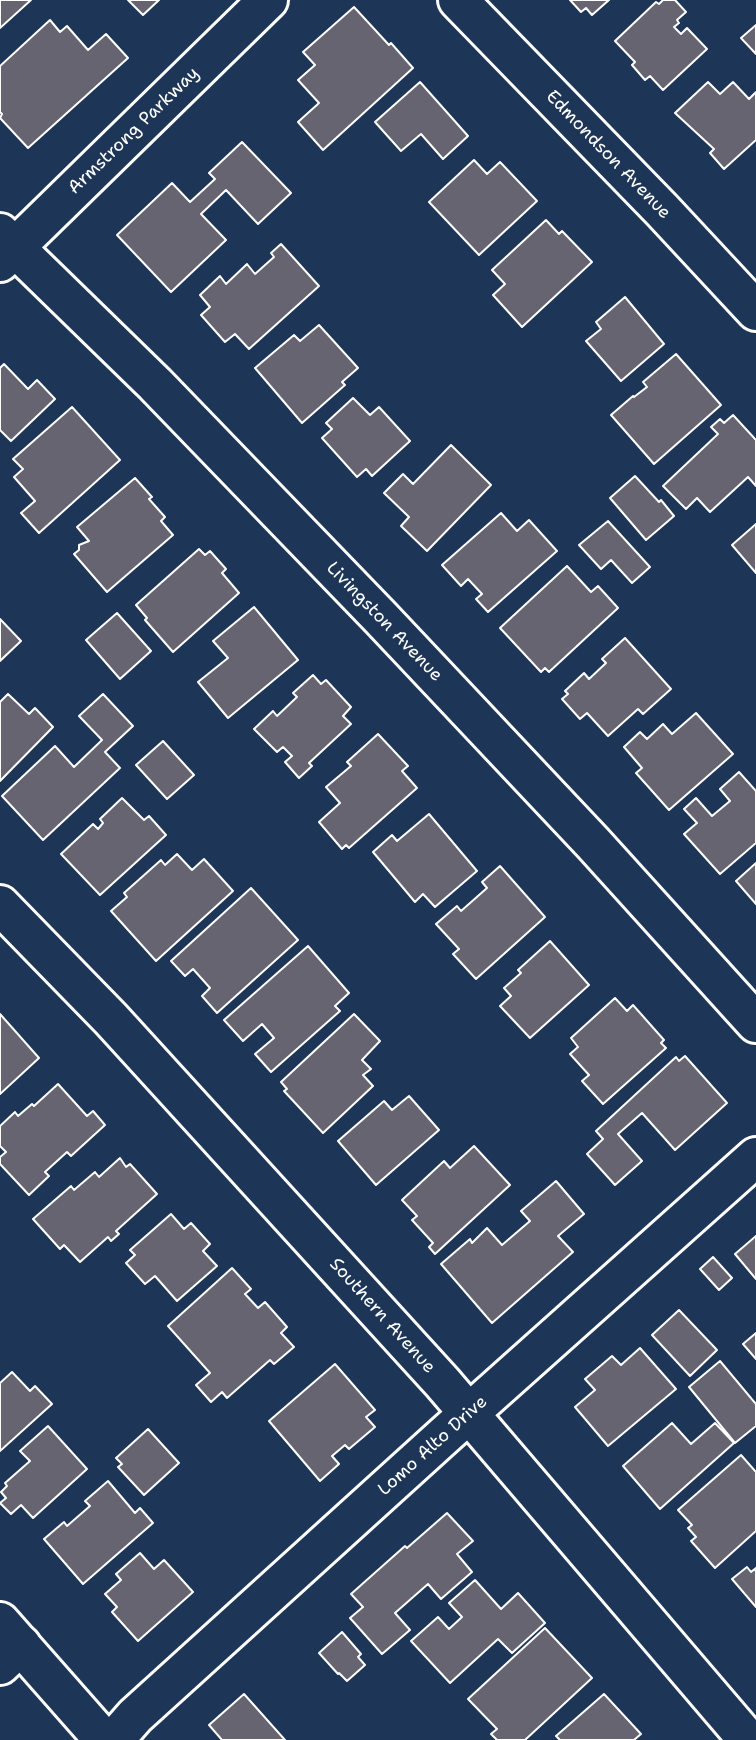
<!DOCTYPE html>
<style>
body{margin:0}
canvas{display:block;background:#1d3557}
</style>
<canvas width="756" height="1740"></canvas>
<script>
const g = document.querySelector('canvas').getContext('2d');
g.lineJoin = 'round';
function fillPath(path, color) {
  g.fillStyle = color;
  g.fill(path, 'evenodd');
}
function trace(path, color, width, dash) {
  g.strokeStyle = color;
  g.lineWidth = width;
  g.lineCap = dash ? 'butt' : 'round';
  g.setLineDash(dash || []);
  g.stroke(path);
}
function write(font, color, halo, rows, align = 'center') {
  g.font = font + ' "Shantell Sans",sans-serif';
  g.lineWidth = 6;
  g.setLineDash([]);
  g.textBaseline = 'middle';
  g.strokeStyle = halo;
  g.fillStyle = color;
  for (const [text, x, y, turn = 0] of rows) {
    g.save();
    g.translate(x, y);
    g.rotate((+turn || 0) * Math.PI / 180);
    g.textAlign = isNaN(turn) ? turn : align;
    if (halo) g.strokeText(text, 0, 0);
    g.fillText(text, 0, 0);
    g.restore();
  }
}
const building = new Path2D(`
 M0,0H31L0,28Z
 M128,0H159L143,15Z
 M570,0H609L592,15L586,8L581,12Z
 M663,0H675L686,12L677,20L679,23L674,27L681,34L687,28L707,49L663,90L650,76L645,80L632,65L635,62L615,41L656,2L659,4Z
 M354,7L389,45L391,43L413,68L323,150L298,122L319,103L298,80L315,65L303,52Z
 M50,20L60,32L67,26L88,50L106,34L128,58L28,148L0,118L2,114L0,112V66Z
 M756,25V54L741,38Z
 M420,82L468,136L443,159L421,134L401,151L375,122Z
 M708,82L720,94L733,82L749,99L756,92V140L724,169L710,153L714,149L675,113Z
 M242,142L291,193L258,224L226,190L201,214L226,240L171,292L117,235L172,183L190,202L215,179L209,173Z
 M474,160L487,174L500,162L537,201L479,255L429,202Z
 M546,220L559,234L562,231L592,262L522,327L493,295L505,284L492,270Z
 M281,244L319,286L249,349L235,334L225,342L201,315L210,307L200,295L220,276L226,284L247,264L255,274L274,257L271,253Z
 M625,297L664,344L621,381L586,341L601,329L596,322Z
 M319,325L358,368L342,382L345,385L302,423L255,368L294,335L300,341Z
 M676,354L721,405L654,464L611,415L633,396L634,397L647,387L643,382Z
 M4,364L28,389L37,380L55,399L11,441L0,430V368Z
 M353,398L370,415L379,407L410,441L372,476L366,469L357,477L322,438L332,429L326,423Z
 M72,407L120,460L39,533L21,513L35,501L14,477L23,469L13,459Z
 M733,415L756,440V486L748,477L710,512L697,498L686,509L663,486L718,434L711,427L720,419L724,423Z
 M451,445L491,485L427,551L401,526L409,517L384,493L403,474L413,484Z
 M635,476L659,502L661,500L674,516L646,540L610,498Z
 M135,478L152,497L149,499L165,517L161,521L173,535L107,592L74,554L79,550V545L89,541L77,527Z
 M501,513L517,531L529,520L557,551L488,612L476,599L482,594L468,579L461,586L442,565Z
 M608,521L650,567L632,583L611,560L601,569L579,545Z
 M756,524V573L732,545Z
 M199,549L205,555L210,551L226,569L222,573L239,593L173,652L145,620L147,618L136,605Z
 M567,566L591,592L598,586L618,608L549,672L545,668L541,672L500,628Z
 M254,607L298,660L228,718L198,682L228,658L213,641Z
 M117,613L151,651L120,679L86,640Z
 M0,619L21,641L0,661Z
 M625,638L671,689L643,714L638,709L608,736L587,713L580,719L562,699L568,694L565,691L584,673L589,679L606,663L602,659Z
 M313,675L321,684L326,680L351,707L343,716L351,724L309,763L312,766L299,778L285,762L292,756L283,747L277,752L254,729L273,711L277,716L297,697L293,693Z
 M8,694L29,714L35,708L53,727L0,781V702Z
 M103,694L133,726L105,752L120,768L43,840L2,796L55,746L74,767L102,740L79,716Z
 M696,713L733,754L669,810L636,773L642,768L624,747L640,732L647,739L663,724L672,734Z
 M378,734L408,766L402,771L417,788L349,848L346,845L342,849L319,822L340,803L326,787L351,766L347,762Z
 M163,741L194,775L167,799L136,765Z
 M739,772L756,791V843L720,874L684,834L697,823L684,809L696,798L712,816L730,801L720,789Z
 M122,798L144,820L149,816L166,835L100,895L61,854L93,824L98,829L103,823L100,819Z
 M429,814L477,871L435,907L423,894L415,902L373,852L392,835L397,841Z
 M177,854L192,870L204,859L233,891L156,961L111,911L127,897L124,893L161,860L165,865Z
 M756,863V904L736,881Z
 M500,866L545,917L476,979L453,954L459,949L436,924L457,906L461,911L487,888L482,882Z
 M251,888L298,940L217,1013L202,996L210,988L193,969L185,976L171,961Z
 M550,941L589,985L530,1038L500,1006L511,996L504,988L521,973L518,970Z
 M308,946L349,993L335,1006L340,1011L271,1072L255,1054L274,1038L262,1024L243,1041L224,1020Z
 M615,998L627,1011L633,1005L664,1040L661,1043L666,1048L603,1104L582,1081L589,1075L570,1054L578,1047L571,1038Z
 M0,1014L39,1058L0,1094Z
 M354,1014L380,1041L362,1060L371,1069L363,1075L373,1086L323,1133L284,1091L287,1089L281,1082Z
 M685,1056L727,1103L675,1150L642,1113L618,1134L642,1161L615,1185L587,1154L603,1139L596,1131L676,1057L679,1061Z
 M58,1084L87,1116L93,1111L105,1125L71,1156L67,1152L45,1172L49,1176L29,1195L0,1164V1157L6,1152L0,1146V1126L15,1112L18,1116L32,1104L34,1106Z
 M409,1096L439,1130L376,1185L338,1141L384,1101L392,1110Z
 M474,1146L510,1185L435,1254L429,1247L433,1243L412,1220L417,1216L402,1200L444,1161L450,1168Z
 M120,1158L126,1167L130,1164L157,1194L116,1231L119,1234L111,1241L108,1237L80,1262L64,1245L60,1249L33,1219L71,1186L74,1190L95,1172L99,1177Z
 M556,1181L584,1214L558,1236L573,1252L492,1323L441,1264L470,1239L472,1243L487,1228L502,1245L530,1221L521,1211Z
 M171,1214L184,1229L191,1223L210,1244L203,1251L217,1266L177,1301L155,1276L145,1284L126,1263L135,1255L130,1250Z
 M756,1236V1279L735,1254Z
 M713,1257L732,1278L719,1290L700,1269Z
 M232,1268L251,1289L245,1294L258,1308L265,1302L287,1327L281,1333L294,1347L274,1364L270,1360L227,1398L222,1392L211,1402L196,1385L210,1373L168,1326Z
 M679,1310L717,1350L690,1376L652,1335Z
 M756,1333V1359L743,1344Z
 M640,1348L676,1389L608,1446L575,1407L595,1390L585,1379L612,1356L621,1365Z
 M720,1361L756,1404V1426L735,1443L689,1387Z
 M335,1364L375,1410L366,1417L375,1427L349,1449L345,1445L332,1456L339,1464L320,1481L269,1421Z
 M12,1372L30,1391L35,1386L52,1404L0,1451V1383Z
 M672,1423L691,1444L715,1423L734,1443L660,1509L623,1466Z
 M48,1426L87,1469L33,1518L21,1505L11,1514L0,1503L6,1498L1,1492L7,1486L5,1483L30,1461L20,1451Z
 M148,1429L179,1463L144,1495L118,1467L122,1464L116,1458Z
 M741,1455L756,1472V1531L715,1568L691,1541L696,1537L688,1528L692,1525L678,1510Z
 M108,1481L135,1513L140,1508L153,1523L83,1584L44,1539L64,1522L67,1526L90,1506L85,1501Z
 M447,1513L473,1541L457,1554L472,1572L441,1599L428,1584L395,1613L410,1630L382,1654L350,1618L363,1607L351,1594L405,1546L407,1548Z
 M140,1553L154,1569L164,1560L193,1592L138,1641L112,1612L117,1607L105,1594L121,1580L116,1574Z
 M747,1567L751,1572L756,1568V1607L732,1579Z
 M475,1580L501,1609L518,1593L545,1623L512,1653L498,1639L450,1683L411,1641L438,1617L449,1629L462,1617L449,1603Z
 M545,1628L592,1678L525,1740H497L491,1734L497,1729L468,1699Z
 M342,1632L361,1654L358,1657L365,1665L347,1681L339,1673L338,1674L319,1653Z
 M244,1694L285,1740H222L209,1725Z
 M604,1694L641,1734L634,1740H560L556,1736Z`);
const minor = new Path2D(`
 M458,0L662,210L756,311
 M0,233L155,384L381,618L593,843L756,1023
 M0,262L268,0
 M0,905L111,1019L442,1382L748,1740
 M0,1665L21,1645
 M114,1740L135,1716L447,1433L756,1157`);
const major = new Path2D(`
 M0,1622L104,1740`);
const streetNames = [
 ["Armstrong Parkway",134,131,-44],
 ["Edmondson Avenue",608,155,46],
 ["Livingston Avenue",384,622,46],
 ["Southern Avenue",382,1316,48],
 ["Lomo Alto Drive",433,1446,-42]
];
fillPath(building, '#676472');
trace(building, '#fff', 2);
trace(minor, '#fff', 44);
trace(major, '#fff', 44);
trace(minor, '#1d3557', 38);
trace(major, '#1d3557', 38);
write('18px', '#fff', '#1d3557', streetNames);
</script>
